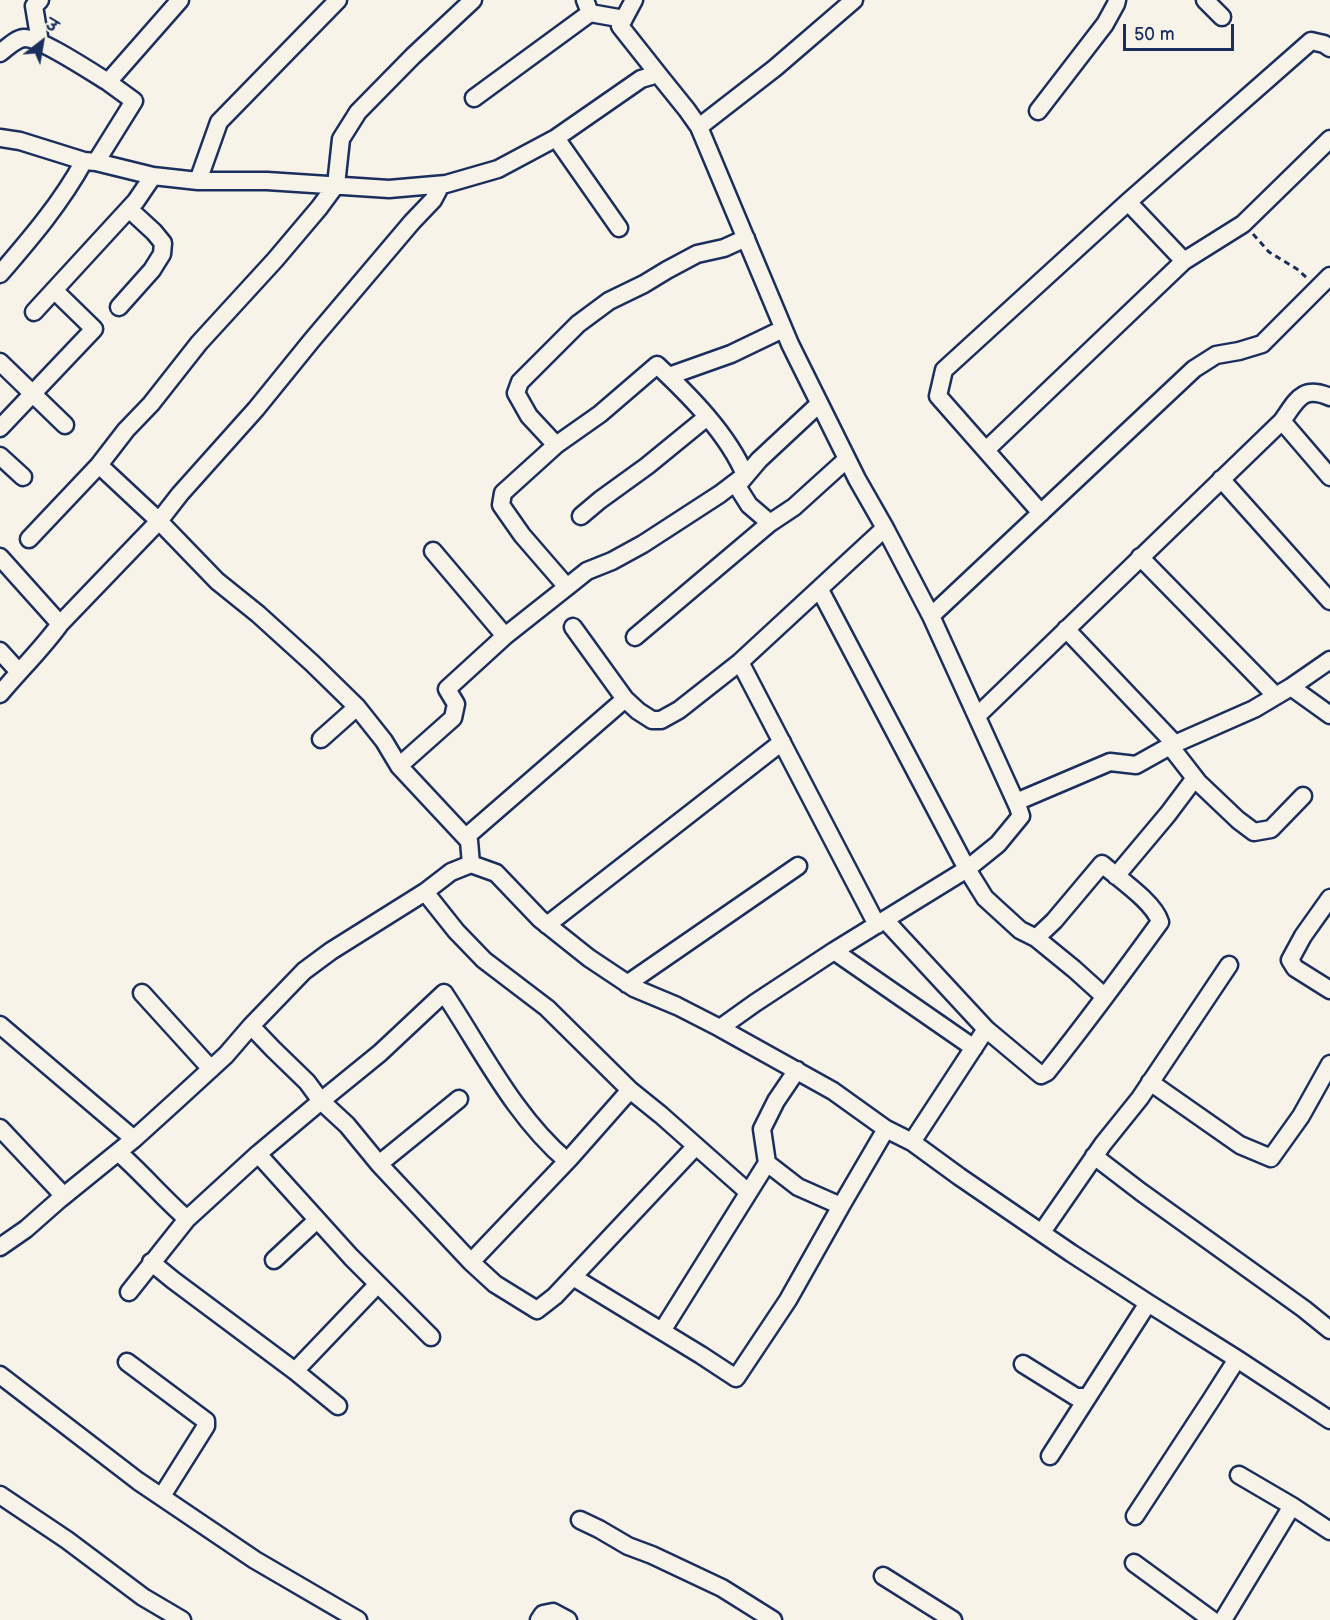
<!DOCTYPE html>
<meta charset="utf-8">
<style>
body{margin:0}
#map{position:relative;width:1330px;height:1620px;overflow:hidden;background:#f7f3e8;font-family:"Balsamiq Sans","Playpen Sans Deva",sans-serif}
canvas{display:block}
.north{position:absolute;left:12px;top:12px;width:60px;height:60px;-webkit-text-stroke:4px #f7f3e8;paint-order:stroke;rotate:31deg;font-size:16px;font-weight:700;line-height:24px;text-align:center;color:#1b2f5e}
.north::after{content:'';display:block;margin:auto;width:21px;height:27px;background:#1b2f5e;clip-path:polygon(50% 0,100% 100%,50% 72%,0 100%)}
.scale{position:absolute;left:1123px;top:24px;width:111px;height:27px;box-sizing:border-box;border:3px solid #1b2f5e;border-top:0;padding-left:8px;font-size:18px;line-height:21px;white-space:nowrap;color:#1b2f5e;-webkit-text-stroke:4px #f7f3e8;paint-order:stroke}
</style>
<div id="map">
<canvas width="1330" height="1620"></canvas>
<div class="north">उ</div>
<div class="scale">50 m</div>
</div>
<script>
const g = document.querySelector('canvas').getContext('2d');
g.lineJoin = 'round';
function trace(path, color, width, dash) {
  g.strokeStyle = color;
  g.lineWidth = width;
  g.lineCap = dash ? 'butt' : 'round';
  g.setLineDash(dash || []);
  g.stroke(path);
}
const path = new Path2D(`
 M1253,234L1269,252L1297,269L1308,279`);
const street = new Path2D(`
 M585,0L590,13L624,19
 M634,0L620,26L658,74
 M1205,0L1222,17
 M40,42L34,6L40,0
 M0,53C7,48 15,39 24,38C39,37 93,73 108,82
 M474,98L590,13
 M1038,111L1105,24L1116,4L1117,0
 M699,127L775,68L854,0
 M0,138L20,141L84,161L96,162L153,176L198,181H267L389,189L446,184L498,169L556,138L641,79L658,74L687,110L699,127L790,344L857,479L885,528L931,616L1018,807L1021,816L998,844L967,869L834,951L755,1003L720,1028
 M556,138L619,228
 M96,162L134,101L108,82L180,0
 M198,181L219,122L338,0
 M1128,202L1184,261
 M0,274C31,238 61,203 84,161
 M119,307L152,270L162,254L163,243L154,232L129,209
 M34,312L136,201L153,176
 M0,362L65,425
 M669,376L731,354L783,329
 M1282,421L1330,477
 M0,428L94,329L54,290
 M556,445L600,414L657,365C689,395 728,434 745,475L720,494L643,544L612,561L587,571L567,587
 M986,450L1184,261L1243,224L1330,139
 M0,456L23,477
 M99,465L159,521L217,581L258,614L312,663L357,707L384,741L399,766L469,841L471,864
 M1221,479L1330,601
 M1041,513L938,396L944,370L1128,202L1311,41L1324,44L1330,48
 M581,516L600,500L647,466L707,417
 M770,523L749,505L737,486L759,460L819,404
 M29,539L99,465L126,430L151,404L199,343L275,260L319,208L336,185L341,139L358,112L413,56L473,0
 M433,551L505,636
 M0,557L60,624C42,649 20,670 0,694
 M1140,557L1276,696
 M820,590L967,869L985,898L1020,930L1036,938
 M931,616L1194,369L1216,355L1239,351L1262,344L1330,276
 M60,624L159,521L180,494L256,409L312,340L412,222L433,200L441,185
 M573,627L625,699L638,711L652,720H661L679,710L740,662L885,528
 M1066,629L1175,744
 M635,637L770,523L794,507L847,459
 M0,651L19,672
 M740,662L877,925
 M1291,687L1330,715
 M977,716L1282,421C1297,400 1302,385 1330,397
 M321,739L357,707
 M1170,746L1198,782L1238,820L1254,832L1271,829L1303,796
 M399,766L453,718L456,704L447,689L505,636L567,587L522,535L501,505L503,493L556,445L529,416L516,393L520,382L578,324L609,301L644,284L667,270L697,254L724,248L746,238
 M1016,802L1110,762L1136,765L1170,746L1254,709L1291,687L1330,660
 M466,837L625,699
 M1116,876L1168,814L1195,778
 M425,892L456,931L484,960L547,1008L630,1090L661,1115L748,1192
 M1330,898L1303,936L1290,960L1295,968L1330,990
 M885,920L986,1029
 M547,925L782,742
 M834,951L974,1048
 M627,984L798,866
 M142,993L211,1069
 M0,1025L134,1139
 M251,1026L273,1049L307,1082L321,1101L380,1053L444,993C482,1050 514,1116 567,1161
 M797,1070L776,1101L762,1129L767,1163L798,1187L841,1206L886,1129
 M1150,1082L1240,1145L1271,1158L1301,1116L1330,1064
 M0,1128L64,1196
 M912,1142L986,1029L1041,1075L1047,1072C1086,1023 1123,973 1160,922C1154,902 1118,878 1102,864L1054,921L1036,938L1074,969L1105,997
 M118,1152C142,1173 163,1198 187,1219L129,1292
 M258,1154L321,1101L347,1125L379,1164L471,1262L495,1284L537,1310L555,1296L696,1146
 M1094,1156L1141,1192L1304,1309L1330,1330
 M379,1164L459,1099
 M187,1219L258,1154L351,1257L431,1337
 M1042,1232L1103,1144L1140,1098L1229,965
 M0,1247L26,1229L60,1199L134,1139L177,1100L226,1055L251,1026L304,971L331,951L425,892L451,872L471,864L496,873L540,919L589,958L634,988L677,1006L720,1028L833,1091L886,1129L912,1142L960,1177L1071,1253L1148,1303L1237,1359L1330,1420
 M274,1260L317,1220
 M151,1262L173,1280L295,1371L338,1406
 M471,1262L570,1158L630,1090
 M573,1277L701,1355L736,1378L788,1300L841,1206
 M662,1331L767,1163
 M127,1362L206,1421V1426L162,1496
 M1023,1364L1076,1397H1088
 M295,1371L378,1284
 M0,1375L138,1481L255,1560L358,1620
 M1050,1456L1148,1303
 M1239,1475L1292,1506L1330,1531
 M0,1495L67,1540L143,1597L182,1620
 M1135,1516L1211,1400L1237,1359
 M580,1520L599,1529L628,1546L652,1555L722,1588L773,1620
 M1134,1563L1212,1620
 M883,1576L953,1620
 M539,1620L543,1614L553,1612L568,1620
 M1223,1620L1292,1506`);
trace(street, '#1b2f5e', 21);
trace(path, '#1b2f5e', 3, [6, 4.5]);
trace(street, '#f7f3e8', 16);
</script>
